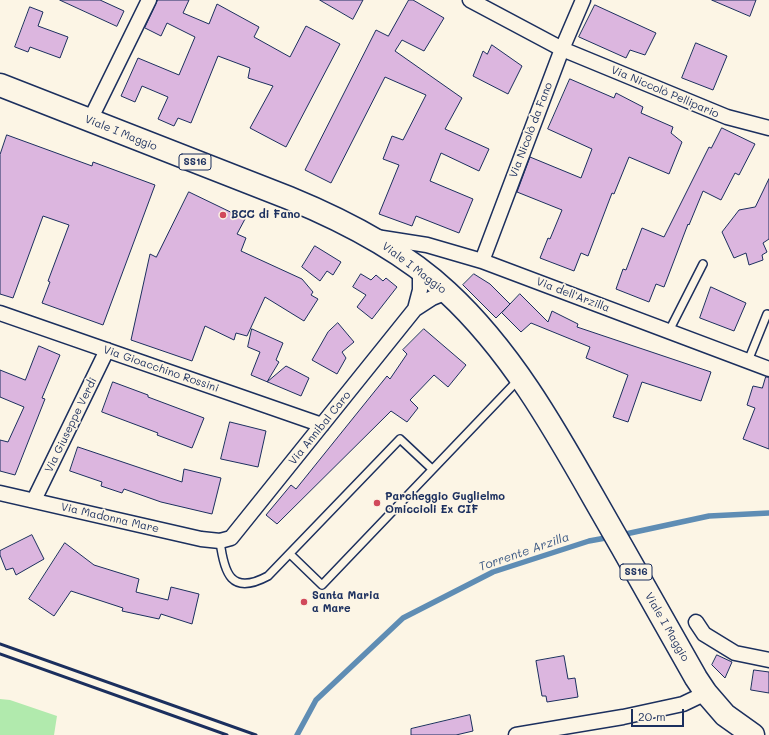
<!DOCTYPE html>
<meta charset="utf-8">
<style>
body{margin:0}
#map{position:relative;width:769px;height:735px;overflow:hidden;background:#fcf5e5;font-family:Mali,sans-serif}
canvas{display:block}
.scale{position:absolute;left:631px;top:709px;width:53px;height:18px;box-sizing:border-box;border:2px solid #1b2f5e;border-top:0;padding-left:5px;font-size:12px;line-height:14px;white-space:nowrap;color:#1b2f5e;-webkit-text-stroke:3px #fcf5e5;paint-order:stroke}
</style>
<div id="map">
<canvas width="769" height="735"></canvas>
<div class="scale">20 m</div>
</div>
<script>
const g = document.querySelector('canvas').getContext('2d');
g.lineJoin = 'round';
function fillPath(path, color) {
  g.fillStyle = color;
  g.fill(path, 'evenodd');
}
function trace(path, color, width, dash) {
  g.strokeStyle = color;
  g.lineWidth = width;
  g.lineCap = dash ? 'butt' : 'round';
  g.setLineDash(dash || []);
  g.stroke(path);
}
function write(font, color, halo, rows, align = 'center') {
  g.font = font + ' Mali,sans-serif';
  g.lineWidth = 3.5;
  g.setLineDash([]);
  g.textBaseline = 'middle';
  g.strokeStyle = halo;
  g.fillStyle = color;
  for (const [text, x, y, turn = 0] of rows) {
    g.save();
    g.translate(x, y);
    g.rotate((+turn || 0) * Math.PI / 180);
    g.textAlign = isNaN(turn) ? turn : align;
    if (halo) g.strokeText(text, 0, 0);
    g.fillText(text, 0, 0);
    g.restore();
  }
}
const green = new Path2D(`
 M0,699L10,700L57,716L54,735H0Z`);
const stream = new Path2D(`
 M621,535L709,516L769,513
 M297,735L316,700L403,618L493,572L589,541L611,537`);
const building = new Path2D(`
 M60,0H100L124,11L117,26Z
 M158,0H189L183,13L209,24L217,4L259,27L254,37L290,57L306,26L340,44L286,147L250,128L273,86L248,78L250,68L218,56L191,123L178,118L174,126L158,119L168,97L142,86L135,102L121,96L138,58L179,75L195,37L167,23L161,36L145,28Z
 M320,0H363L353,19Z
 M409,0H413L444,18L424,51L402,40L395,51L462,98L445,129L489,149L479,171L441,153L430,181L473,199L459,233L416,216L412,226L379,214L399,165L383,159L392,136L403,140L426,95L385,77L331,183L305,170L376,30L388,36Z
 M712,0H756L750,16Z
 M595,5L656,33L645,55L630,50L626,58L579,37Z
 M30,7L43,12L38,26L68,37L60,58L30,47L28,52L15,47Z
 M696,43L727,56L713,90L682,78Z
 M492,45L522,66L508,94L473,76L483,51L487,54Z
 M570,79L614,98L616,93L643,107L641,113L673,127L671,133L682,142L669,174L629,157L614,194L612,193L588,256L581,253L574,271L540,258L548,238L550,239L562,210L517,192L530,157L581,178L592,149L548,129Z
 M722,128L755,144L739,175L735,173L721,200L703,191L689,225L688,224L664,287L656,284L649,302L616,289L623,269L626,270L642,228L664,237L709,147L711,148Z
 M7,135L92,166L93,162L155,185L103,325L42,303L50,282L48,281L69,225L43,216L13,298L0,294V155Z
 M769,179V239L763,243L767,252L762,255L763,260L749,265L746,253L734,258L722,232L739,210L755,207Z
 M189,192L245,219L237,234L246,238L241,251L302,279L313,292L311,295L318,299L304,321L265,297L247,336L236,333L234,340L205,326L192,361L131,340L150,254L156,257Z
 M315,246L341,262L333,275L327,271L320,281L302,267Z
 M361,274L371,280L376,275L383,281L386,278L397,287L372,319L357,307L366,295L353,287Z
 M474,274L490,284L510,304L496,318L463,285Z
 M711,287L746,303L734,331L700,318Z
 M520,294L548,322L552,311L578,324L577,327L711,372L701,401L642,382L628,422L613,417L628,375L586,358L590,347L531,323L521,332L502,313Z
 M338,323L354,342L342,352L346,358L337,374L312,360L328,332Z
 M252,329L283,343L276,360L279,362L267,382L286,366L309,378L301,396L251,375L260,352L248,347Z
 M424,329L466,365L448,387L434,375L410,400L418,408L407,422L391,411L277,524L266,515L291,485L296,489L387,376L390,379L407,354L403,350Z
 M39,346L60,355L42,398L45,399L15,475L0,471V440L8,442L24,407L0,397V370L25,380Z
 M766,377H769V449L743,439L755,408L747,405L753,386L762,388Z
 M113,382L148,395V397L204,418L192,448L157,435L158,433L102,412Z
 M230,422L266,431L258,467L221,459Z
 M78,447L182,482L184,469L221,478L212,514L161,502L124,489L122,493L101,486L102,482L70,471Z
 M32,535L44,559L16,575L13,568L6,570L0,555V551Z
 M65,543L94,565L139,579L136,592L168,600L171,587L199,594L192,624L161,614L159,619L122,611L123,608L71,591L54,616L29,599Z
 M717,655L732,662L725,678L712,665Z
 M564,656L568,679L575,678L578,697L547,702L546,696H542L536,661Z
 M754,670L769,672V693L751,690Z
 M470,715L473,731L456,735H411V729Z`);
const service = new Path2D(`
 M669,331L703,264
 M748,361L767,314
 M220,541C224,573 231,596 268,576L400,439L432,469
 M290,554L322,585L519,379`);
const minor = new Path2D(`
 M470,0L562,49L727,117L769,128
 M90,120L149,0
 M376,237L427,245L482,261L769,369
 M482,261L562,49L583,0
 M415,309L420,290V270
 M0,313L322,425
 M0,493L201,539L220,541L231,538L415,309L432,298L447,292
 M34,500L107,350
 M696,622L704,634L735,653L769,660
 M516,735L623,717L683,704L706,693`);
const primary = new Path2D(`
 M0,85L289,198C345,221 402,250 447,292C510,350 553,426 595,500C629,559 662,618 696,678L706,693L725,715L753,735`);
const rail = new Path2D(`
 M0,644L256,735
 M0,654L227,735`);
const markers = [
 [223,215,4,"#d1495b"],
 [377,503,4,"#d1495b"],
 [304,602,4,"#d1495b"]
];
const shields = [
 [195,162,32],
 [636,572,32]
];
const shieldNames = [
 ["SS16",195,162],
 ["SS16",636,572]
];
const streetNames = [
 ["Via Niccolò Pellipario",665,92,23],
 ["Via Nicolò da Fano",531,130,-69],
 ["Viale I Maggio",121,133,22],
 ["Viale I Maggio",414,268,37],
 ["Via dell'Arzilla",573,295,21],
 ["Via Gioacchino Rossini",161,369,19],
 ["Via Giuseppe Verdi",71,425,-64],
 ["Via Annibal Caro",320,428,-51],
 ["Via Madonna Mare",110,518,13],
 ["Viale I Maggio",667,627,60]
];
const poiNames = [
 ["BCC di Fano",231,215],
 ["Parcheggio Guglielmo",385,497],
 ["Omiccioli Ex CIF",385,510],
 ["Santa Maria",312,596],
 ["a Mare",312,609]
];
const waterNames = [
 ["Torrente Arzilla",524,552,-19]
];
fillPath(green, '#b1eaad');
trace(stream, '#5f8db4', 5.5);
fillPath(building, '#dcb6df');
trace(building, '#1b2f5e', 1);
trace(service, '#1b2f5e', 10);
trace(minor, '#1b2f5e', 17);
trace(primary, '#1b2f5e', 25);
trace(service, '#fcf5e5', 7);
trace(minor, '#fcf5e5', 14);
trace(primary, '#fcf5e5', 22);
trace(rail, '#1b2f5e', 3);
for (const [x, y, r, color] of markers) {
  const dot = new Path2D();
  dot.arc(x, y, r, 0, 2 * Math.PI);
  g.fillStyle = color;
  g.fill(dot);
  trace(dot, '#fcf5e5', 1.5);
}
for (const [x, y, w] of shields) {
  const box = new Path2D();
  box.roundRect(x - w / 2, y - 8, w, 16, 3);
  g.fillStyle = '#fcf5e5';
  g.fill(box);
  trace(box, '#1b2f5e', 1);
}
write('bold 10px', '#1b2f5e', null, shieldNames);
write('11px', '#1b2f5e', '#fcf5e5', streetNames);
write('bold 11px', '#1b2f5e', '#fcf5e5', poiNames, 'left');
write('italic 12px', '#385682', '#fcf5e5', waterNames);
</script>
